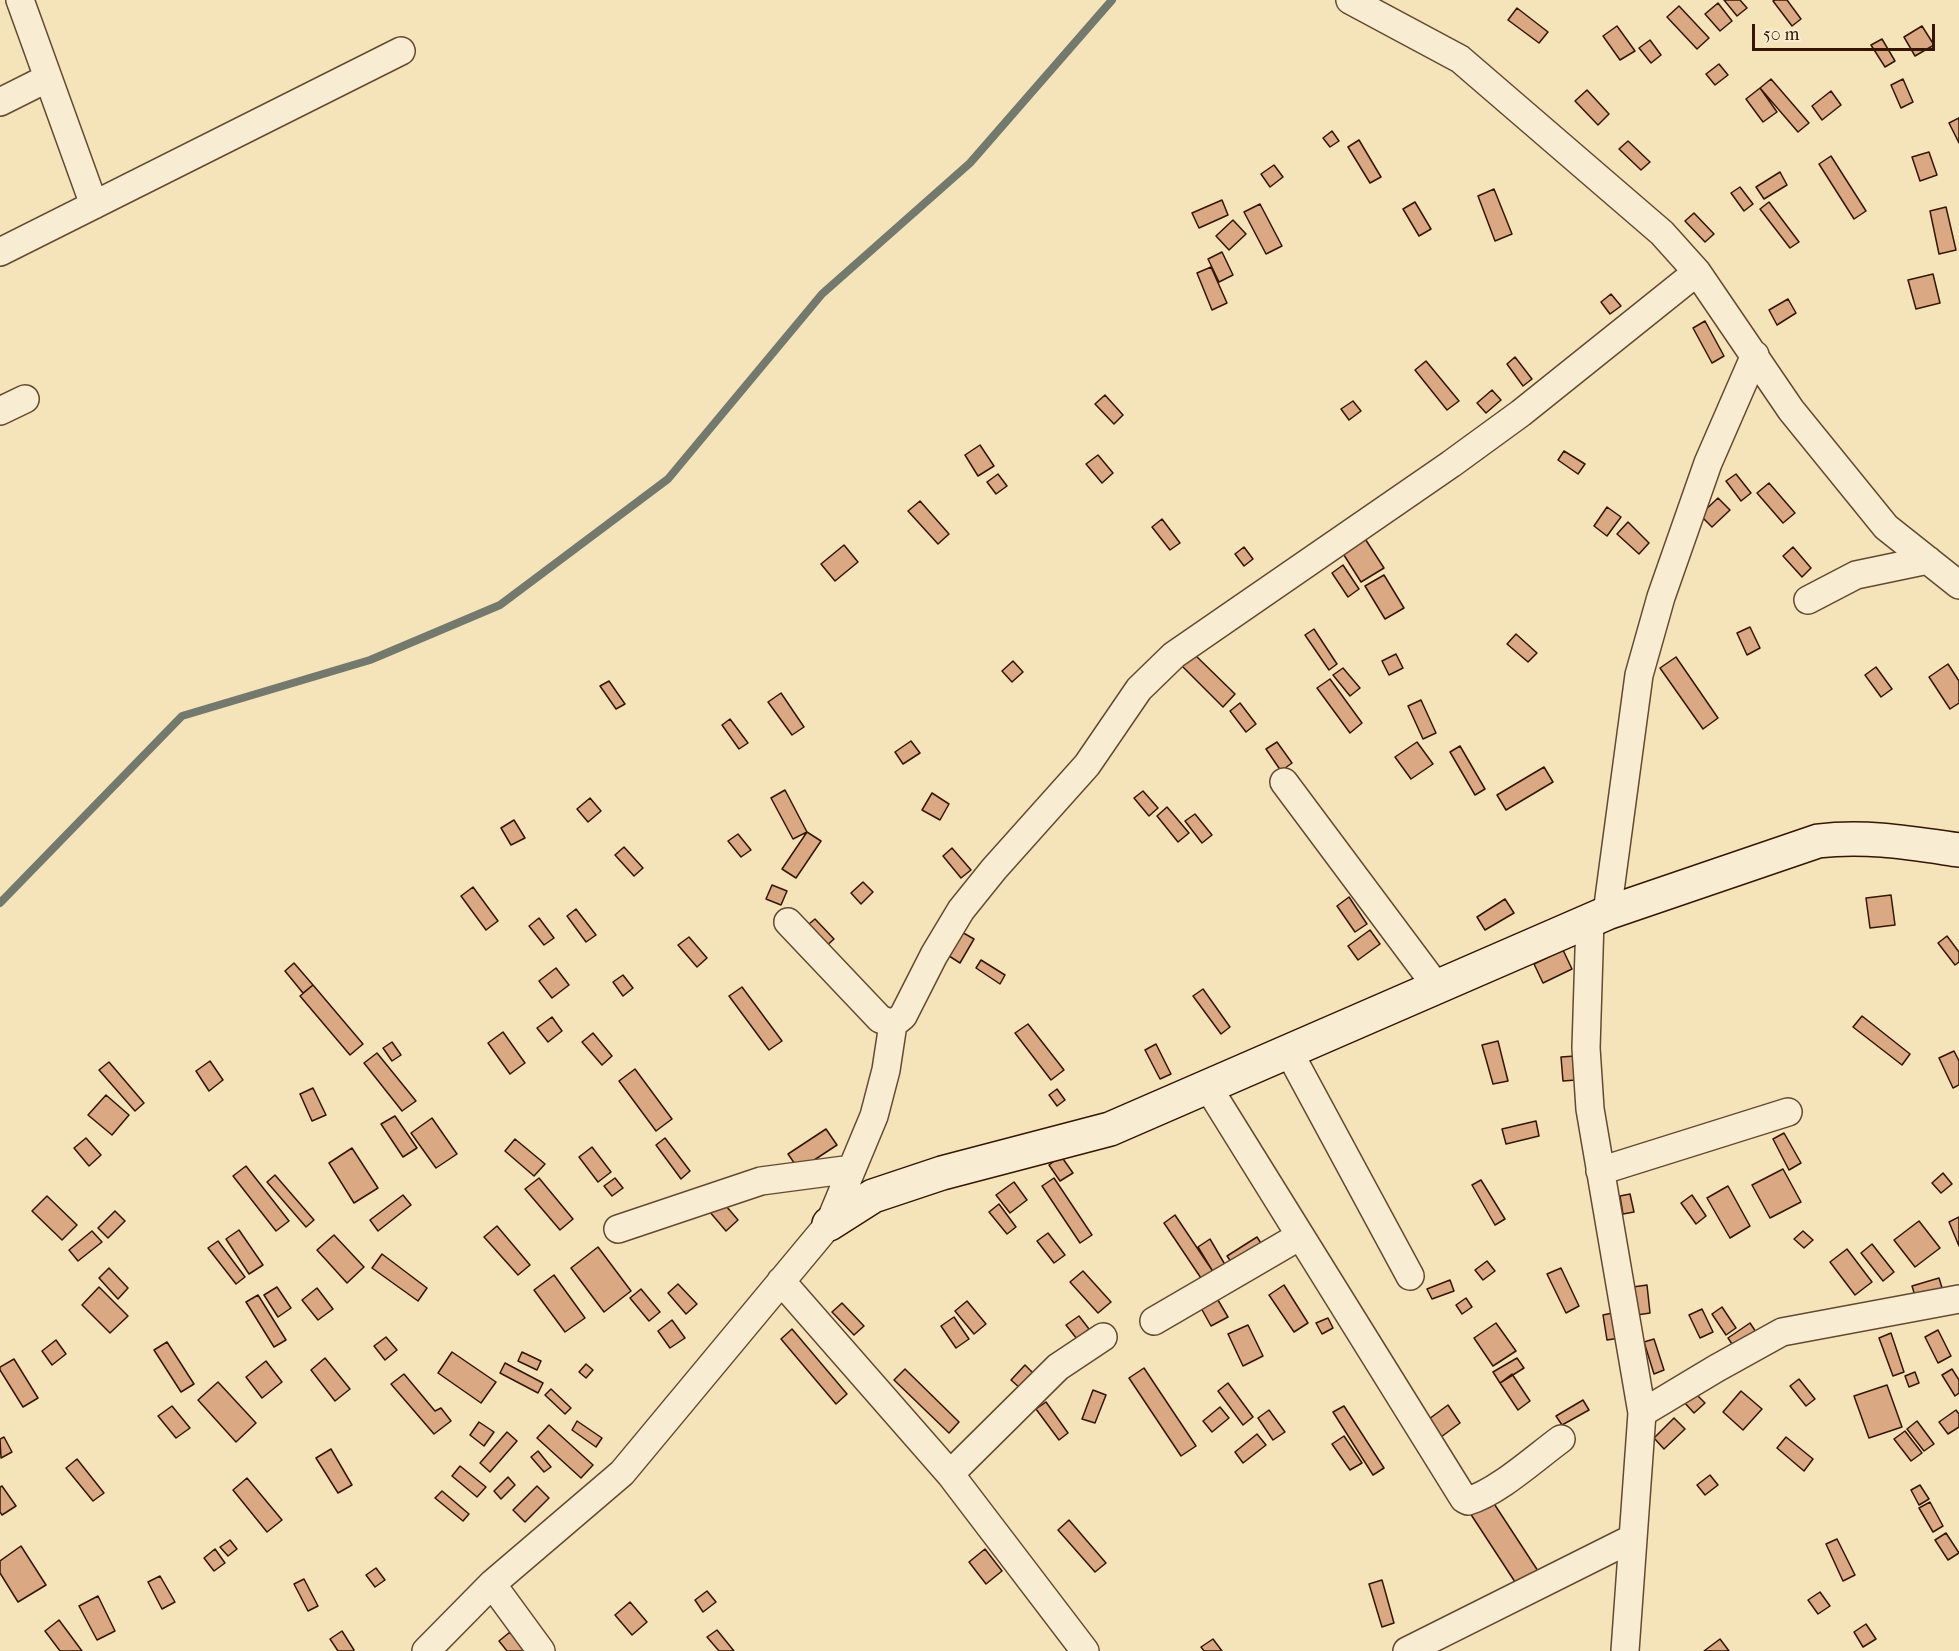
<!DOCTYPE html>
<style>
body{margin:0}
#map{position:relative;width:1959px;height:1651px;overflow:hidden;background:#f5e3ba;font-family:"IM FELL French Canon",serif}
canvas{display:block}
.scale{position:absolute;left:1752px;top:24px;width:183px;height:27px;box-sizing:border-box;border:3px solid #341603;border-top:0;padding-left:8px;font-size:18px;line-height:21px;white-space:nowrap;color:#341603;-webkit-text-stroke:4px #f8edd2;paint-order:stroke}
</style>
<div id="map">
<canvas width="1959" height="1651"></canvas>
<div class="scale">50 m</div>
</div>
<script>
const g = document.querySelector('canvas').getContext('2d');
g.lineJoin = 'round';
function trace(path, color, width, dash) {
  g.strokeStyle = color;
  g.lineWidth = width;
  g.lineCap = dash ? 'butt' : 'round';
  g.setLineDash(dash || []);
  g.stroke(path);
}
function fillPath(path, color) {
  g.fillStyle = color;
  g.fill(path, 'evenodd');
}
const stream = new Path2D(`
 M0,903L182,716L370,660L500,605L668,479L822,294L970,163L1112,0`);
const building = new Path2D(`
 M1724,0H1740L1747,8L1737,16Z
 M1775,0H1787L1801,19L1792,26L1773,1Z
 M1718,3L1732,21L1720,31L1705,14Z
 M1679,6L1709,38L1697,49L1667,17Z
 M1517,8L1548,32L1539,43L1508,20Z
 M1617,26L1635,51L1620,60L1603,36Z
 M1922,26L1934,45L1915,56L1904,37Z
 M1882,39L1895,61L1885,67L1871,45Z
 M1650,40L1661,55L1651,63L1639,48Z
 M1719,64L1728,75L1715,85L1706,74Z
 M1771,79L1809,123L1798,132L1760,88Z
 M1903,79L1913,102L1901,108L1891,85Z
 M1760,88L1777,112L1763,122L1746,99Z
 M1587,90L1609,114L1598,125L1575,101Z
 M1831,91L1841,105L1822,120L1812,106Z
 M1959,118V143L1949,123Z
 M1332,131L1339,141L1330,147L1323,138Z
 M1359,140L1381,177L1370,183L1348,147Z
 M1628,141L1650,162L1641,170L1619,149Z
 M1929,152L1937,175L1920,181L1912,157Z
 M1831,156L1866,211L1854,219L1819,164Z
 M1274,165L1283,177L1270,187L1261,174Z
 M1780,172L1787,185L1764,199L1756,187Z
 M1740,187L1753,204L1744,211L1731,193Z
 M1494,189L1512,234L1495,241L1478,196Z
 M1222,200L1228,215L1199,228L1192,213Z
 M1415,202L1431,229L1419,236L1403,209Z
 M1769,202L1799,242L1790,248L1760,209Z
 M1260,204L1282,246L1266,254L1244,212Z
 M1946,207L1956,250L1939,254L1930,211Z
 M1694,213L1714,234L1705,242L1685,221Z
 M1233,220L1246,234L1229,250L1216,236Z
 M1222,252L1233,275L1219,282L1208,259Z
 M1211,267L1227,303L1212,310L1197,273Z
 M1933,274L1940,303L1916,309L1908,280Z
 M1611,294L1621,306L1610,314L1601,302Z
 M1788,299L1796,313L1777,325L1769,310Z
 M1705,321L1724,356L1712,363L1693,328Z
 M1515,357L1532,379L1523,386L1507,364Z
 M1426,361L1459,401L1447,410L1415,370Z
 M1492,390L1501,400L1486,413L1477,403Z
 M1105,395L1123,415L1114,424L1095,404Z
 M1353,401L1361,411L1349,420L1341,409Z
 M980,445L994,466L978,476L965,455Z
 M1564,451L1585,464L1578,474L1558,460Z
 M1098,455L1113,473L1102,483L1086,464Z
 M998,474L1007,486L996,494L987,482Z
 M1736,474L1751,493L1741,501L1726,481Z
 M1769,483L1795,513L1783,523L1757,493Z
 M1718,498L1730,510L1712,527L1700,515Z
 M920,501L949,534L938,544L908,511Z
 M1607,507L1621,517L1607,536L1594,526Z
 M1162,519L1180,543L1170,550L1152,527Z
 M1628,522L1649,543L1639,554L1617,534Z
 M1360,531L1384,568L1361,582L1337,544Z
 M844,545L858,562L835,581L821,564Z
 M1244,547L1253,559L1244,566L1235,554Z
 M1793,547L1811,568L1802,577L1783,556Z
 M1343,565L1359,589L1348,597L1332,573Z
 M1384,575L1404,608L1385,619L1365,586Z
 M1750,627L1760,648L1747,655L1737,633Z
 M1314,629L1337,664L1329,670L1305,635Z
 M1516,634L1537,653L1528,662L1507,644Z
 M1193,653L1235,694L1223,707L1181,665Z
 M1396,654L1403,668L1389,675L1382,661Z
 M1676,657L1718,718L1703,729L1660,668Z
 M1013,661L1023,672L1012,682L1002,671Z
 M1948,664L1959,681V703L1950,709L1929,677Z
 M1876,667L1892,689L1881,697L1865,675Z
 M1343,668L1360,688L1350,696L1333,675Z
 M1330,679L1362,723L1350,733L1317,688Z
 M609,681L625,704L616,709L600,686Z
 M781,693L804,727L792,735L768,702Z
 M1421,700L1436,733L1423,739L1408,706Z
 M1240,703L1256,724L1246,732L1230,711Z
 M730,719L748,743L739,749L722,725Z
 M911,741L920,753L903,764L895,752Z
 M1277,742L1292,763L1281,771L1266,749Z
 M1417,742L1433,764L1411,779L1395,757Z
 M1460,746L1485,789L1475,795L1450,752Z
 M1544,767L1553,782L1506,810L1497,795Z
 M785,790L807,832L793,839L771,798Z
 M1143,791L1158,808L1149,816L1134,798Z
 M932,793L949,804L940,820L922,810Z
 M590,798L601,811L588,822L577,809Z
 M1167,807L1189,833L1178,842L1157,816Z
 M1195,814L1212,835L1202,843L1185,821Z
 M514,820L525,838L511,845L501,828Z
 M807,832L821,841L796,878L782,869Z
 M738,834L751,850L741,857L728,841Z
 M624,847L643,868L634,876L615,855Z
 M952,848L971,870L961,878L943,856Z
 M863,882L873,892L861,904L851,893Z
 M772,885L787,891L781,905L766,899Z
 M473,887L498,921L486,930L461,896Z
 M1891,895L1895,925L1870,928L1866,898Z
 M1349,897L1367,924L1355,932L1337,906Z
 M1505,899L1514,913L1485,930L1477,917Z
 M576,909L596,935L586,942L567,916Z
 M539,918L554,938L544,945L529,926Z
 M815,919L834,939L823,949L804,928Z
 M1370,930L1380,944L1358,960L1348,946Z
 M960,931L974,939L960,963L946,954Z
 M1947,936L1959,952V962L1955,965L1938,943Z
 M689,937L707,958L697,967L678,945Z
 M1563,950L1572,969L1543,983L1534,964Z
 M981,960L1005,975L1000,984L976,968Z
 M294,963L313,985L303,993L285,971Z
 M556,968L569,985L552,998L539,981Z
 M623,975L633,988L623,996L613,982Z
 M313,985L363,1044L350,1055L300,996Z
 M742,987L782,1041L769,1050L729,996Z
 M1203,989L1230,1027L1221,1034L1193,996Z
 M1862,1016L1910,1054L1902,1065L1853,1027Z
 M552,1017L562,1031L548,1042L537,1028Z
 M1028,1024L1064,1070L1051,1080L1015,1033Z
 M503,1032L525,1063L510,1074L488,1043Z
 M593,1033L612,1056L602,1065L582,1042Z
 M1498,1041L1508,1081L1493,1084L1482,1045Z
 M392,1042L401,1055L392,1061L383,1048Z
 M1156,1044L1171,1074L1160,1079L1145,1050Z
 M1954,1051L1959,1061V1085L1953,1088L1939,1058Z
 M377,1053L416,1101L402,1111L364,1063Z
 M1575,1056L1576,1080L1563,1081L1561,1057Z
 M210,1061L223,1080L209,1091L196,1071Z
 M109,1062L144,1103L135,1111L99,1070Z
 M635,1069L672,1119L656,1131L619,1081Z
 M313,1088L326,1115L312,1121L300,1094Z
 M1057,1089L1065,1100L1057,1106L1049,1095Z
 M106,1095L129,1115L112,1135L88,1115Z
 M395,1116L417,1148L403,1157L381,1124Z
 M432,1118L457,1154L436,1168L411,1133Z
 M1536,1121L1539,1136L1506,1144L1502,1129Z
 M826,1129L837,1145L799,1170L788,1154Z
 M1784,1133L1801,1163L1789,1170L1773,1139Z
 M86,1138L101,1155L89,1166L74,1148Z
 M665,1138L690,1171L681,1179L656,1145Z
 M515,1139L545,1164L534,1176L505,1151Z
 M592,1147L611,1172L598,1182L579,1157Z
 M352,1148L378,1188L354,1203L329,1163Z
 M1061,1156L1073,1173L1060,1181L1049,1165Z
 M246,1166L289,1221L276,1231L233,1176Z
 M1783,1169L1801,1202L1770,1218L1752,1185Z
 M1943,1173L1952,1184L1941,1193L1932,1183Z
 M275,1175L314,1220L306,1227L267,1182Z
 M539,1178L573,1219L560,1230L525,1189Z
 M615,1178L623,1188L612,1196L604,1186Z
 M1054,1178L1092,1235L1080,1243L1042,1186Z
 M1481,1180L1505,1219L1495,1225L1472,1185Z
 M1014,1182L1027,1200L1010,1213L996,1195Z
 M1728,1186L1750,1226L1730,1238L1707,1198Z
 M1630,1194L1634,1212L1623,1214L1620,1196Z
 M403,1195L411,1205L378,1231L370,1220Z
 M1692,1195L1706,1216L1696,1224L1681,1203Z
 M47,1196L77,1225L62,1240L32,1211Z
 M721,1200L738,1220L726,1231L709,1211Z
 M999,1204L1016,1227L1007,1234L989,1212Z
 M115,1211L125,1221L108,1238L98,1228Z
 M1175,1215L1214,1273L1203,1281L1164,1223Z
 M1959,1217V1246L1949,1222Z
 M1919,1221L1940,1248L1915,1267L1894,1240Z
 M497,1226L530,1265L518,1275L484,1237Z
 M239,1230L263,1265L249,1274L226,1239Z
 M92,1231L102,1242L78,1261L69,1250Z
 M1803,1231L1813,1240L1804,1248L1794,1239Z
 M1048,1233L1065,1255L1054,1263L1037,1241Z
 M334,1235L364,1267L347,1283L317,1250Z
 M1257,1237L1264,1248L1234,1266L1227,1256Z
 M1210,1239L1227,1268L1215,1275L1198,1247Z
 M218,1241L245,1277L236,1284L208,1248Z
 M1872,1244L1894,1272L1883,1281L1861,1253Z
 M598,1247L631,1291L604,1312L571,1268Z
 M1847,1249L1872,1282L1855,1295L1830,1262Z
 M382,1254L427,1288L418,1301L372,1268Z
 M1487,1261L1495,1271L1483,1280L1475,1270Z
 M109,1268L128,1288L118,1299L99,1278Z
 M1561,1268L1579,1306L1566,1313L1547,1274Z
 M1083,1271L1111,1302L1098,1313L1070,1282Z
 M554,1275L585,1318L565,1332L534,1290Z
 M1939,1278L1943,1291L1916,1299L1912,1286Z
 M1450,1280L1454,1291L1432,1299L1427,1289Z
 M678,1284L697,1304L686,1314L668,1293Z
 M1284,1285L1308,1323L1294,1332L1269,1295Z
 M1647,1285L1650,1313L1637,1315L1633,1287Z
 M99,1287L128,1316L110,1333L82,1305Z
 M277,1287L291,1308L278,1317L264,1295Z
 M317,1288L333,1309L318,1320L302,1300Z
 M641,1289L660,1312L649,1321L630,1298Z
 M1212,1290L1228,1317L1211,1326L1196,1299Z
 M258,1295L286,1340L274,1347L246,1302Z
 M1466,1298L1472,1307L1462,1314L1456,1305Z
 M967,1301L986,1324L974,1334L955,1311Z
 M842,1303L864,1326L854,1335L832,1312Z
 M1722,1307L1736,1328L1726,1335L1712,1314Z
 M1702,1309L1713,1332L1700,1338L1689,1315Z
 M1617,1312L1620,1338L1607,1340L1603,1315Z
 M1079,1316L1089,1329L1077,1339L1066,1325Z
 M954,1317L969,1339L956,1348L941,1326Z
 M1328,1318L1333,1328L1322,1334L1316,1323Z
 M672,1320L685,1338L670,1348L658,1331Z
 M1496,1323L1516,1351L1493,1366L1474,1338Z
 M1750,1323L1756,1332L1734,1347L1728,1338Z
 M1248,1325L1263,1356L1243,1366L1228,1334Z
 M792,1329L847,1394L836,1404L781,1339Z
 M1938,1330L1951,1356L1938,1363L1925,1337Z
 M1891,1333L1904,1372L1893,1376L1879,1338Z
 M386,1337L397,1350L385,1360L374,1346Z
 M1654,1339L1664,1370L1654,1374L1644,1342Z
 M56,1340L66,1354L52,1365L42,1351Z
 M167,1342L194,1384L181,1392L154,1350Z
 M452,1352L496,1382L481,1403L438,1373Z
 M522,1352L541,1361L537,1370L518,1361Z
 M325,1358L350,1389L335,1401L311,1370Z
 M1517,1358L1524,1368L1500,1383L1493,1372Z
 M14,1359L38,1398L23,1407L0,1370V1367Z
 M266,1361L282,1382L262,1398L246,1377Z
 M505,1363L543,1383L538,1393L500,1373Z
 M586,1364L593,1370L586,1378L579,1372Z
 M1025,1365L1034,1374L1020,1388L1011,1380Z
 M1144,1368L1196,1446L1181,1456L1129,1378Z
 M905,1369L959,1422L949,1433L894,1380Z
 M1952,1369L1959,1380V1393L1955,1396L1942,1375Z
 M1915,1372L1919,1383L1909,1387L1905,1376Z
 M404,1374L435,1411L441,1408L451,1421L434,1434L391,1384Z
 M1512,1374L1530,1401L1518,1410L1500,1383Z
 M1799,1379L1815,1399L1806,1406L1790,1386Z
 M218,1382L256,1423L236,1442L198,1400Z
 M1228,1383L1253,1417L1243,1425L1218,1391Z
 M1887,1385L1902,1427L1869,1438L1854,1396Z
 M551,1389L571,1408L565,1414L545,1395Z
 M1093,1390L1106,1395L1095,1423L1082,1419Z
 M1741,1391L1762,1409L1743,1430L1723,1412Z
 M1694,1392L1705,1403L1694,1413L1683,1401Z
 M1583,1400L1589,1410L1562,1425L1556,1416Z
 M1046,1402L1068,1433L1059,1440L1036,1409Z
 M1448,1405L1460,1423L1441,1437L1429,1419Z
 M172,1406L190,1428L176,1438L158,1416Z
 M1344,1406L1384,1468L1373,1475L1333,1412Z
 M1220,1407L1229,1418L1212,1432L1203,1421Z
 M1269,1410L1285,1432L1273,1440L1258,1418Z
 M1956,1410L1959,1414V1427L1948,1434L1939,1422Z
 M1674,1418L1685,1429L1664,1449L1654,1438Z
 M577,1421L602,1438L596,1447L572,1430Z
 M1917,1421L1934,1444L1924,1451L1907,1429Z
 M479,1422L494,1432L484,1446L470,1435Z
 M549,1425L593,1465L581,1478L537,1438Z
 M1905,1431L1922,1453L1911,1461L1894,1439Z
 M507,1432L517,1441L490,1472L480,1463Z
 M1257,1434L1266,1445L1243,1463L1235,1452Z
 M1344,1436L1362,1463L1350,1470L1332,1444Z
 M4,1437L12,1452L1,1458L0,1439Z
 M1786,1437L1813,1459L1804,1471L1777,1448Z
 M331,1449L352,1485L338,1493L316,1458Z
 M538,1451L551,1467L544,1472L531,1457Z
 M77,1459L104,1493L93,1501L66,1468Z
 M460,1466L486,1487L477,1497L452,1476Z
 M1710,1475L1718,1485L1705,1495L1697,1485Z
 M508,1477L515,1485L501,1499L494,1491Z
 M247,1478L282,1520L267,1532L233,1490Z
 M1920,1485L1929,1499L1919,1505L1911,1490Z
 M2,1486L16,1506L2,1515L0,1512V1487Z
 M537,1486L549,1498L525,1522L513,1510Z
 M442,1491L469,1514L463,1521L435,1498Z
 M1491,1499L1540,1574L1519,1588L1470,1513Z
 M1930,1502L1943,1526L1933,1532L1919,1508Z
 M1069,1520L1106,1563L1095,1572L1058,1530Z
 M1946,1533L1959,1553L1948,1560L1935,1540Z
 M1837,1539L1855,1575L1843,1581L1826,1544Z
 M230,1540L237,1549L228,1556L220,1547Z
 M21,1546L46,1585L18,1602L0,1573V1561Z
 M215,1549L225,1563L214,1571L204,1558Z
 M985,1549L1002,1571L986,1584L969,1562Z
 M376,1568L385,1580L375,1587L366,1575Z
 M160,1576L175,1602L162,1609L148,1582Z
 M304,1579L318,1606L308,1611L294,1584Z
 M1382,1580L1394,1623L1382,1627L1369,1584Z
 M707,1591L716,1602L703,1612L695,1600Z
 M1820,1592L1830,1606L1818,1614L1808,1600Z
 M98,1596L115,1631L97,1640L79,1606Z
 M630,1602L647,1622L632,1635L615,1615Z
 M59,1620L82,1651H60L45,1631Z
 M1866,1624L1876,1639L1863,1647L1854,1632Z
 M717,1630L734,1651H719L707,1637Z
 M342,1631L354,1650L353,1651H338L330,1639Z
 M510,1632L525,1651H507L499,1641Z
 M1213,1639L1222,1651H1204L1201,1647Z
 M1720,1639L1729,1651H1704Z`);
const street = new Path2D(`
 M20,0L94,205
 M1350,0L1460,59L1662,233L1697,272L1791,410L1886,527L1959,585
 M0,102L48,78
 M0,252L401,51
 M0,411L25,399
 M1808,600L1856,575L1928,560
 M1284,782L1437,987
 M1607,913L1639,675L1661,597L1708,463L1755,355
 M1590,920L1586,1048L1590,1109L1642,1413L1625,1651
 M788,922L880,1019L893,1024L903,1016L934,955L961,910L994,869L1087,765L1139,689L1174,655L1451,464L1521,413L1697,272
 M1289,1052L1410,1276
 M1208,1087L1464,1499L1468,1501C1498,1492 1535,1458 1561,1439
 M1600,1171L1788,1112
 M618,1229L761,1181L852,1169
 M781,1281L950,1474L1085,1651
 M1154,1321L1300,1236
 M1642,1413L1717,1368L1782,1332L1959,1299
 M950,1474L1058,1367L1103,1337
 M492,1584L541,1651
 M426,1651L492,1584L622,1473L829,1224L874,1116L886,1070L893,1024
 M1407,1651L1633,1538`);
const secondary = new Path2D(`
 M829,1224L873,1196L942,1173L1110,1129L1607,913L1818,841C1866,835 1911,843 1959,850`);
trace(stream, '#737a6d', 8);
fillPath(building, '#daa883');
trace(building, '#341603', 1.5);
trace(street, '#644931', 30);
trace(secondary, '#341603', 36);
trace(street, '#f8edd2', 27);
trace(secondary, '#f8edd2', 33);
</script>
